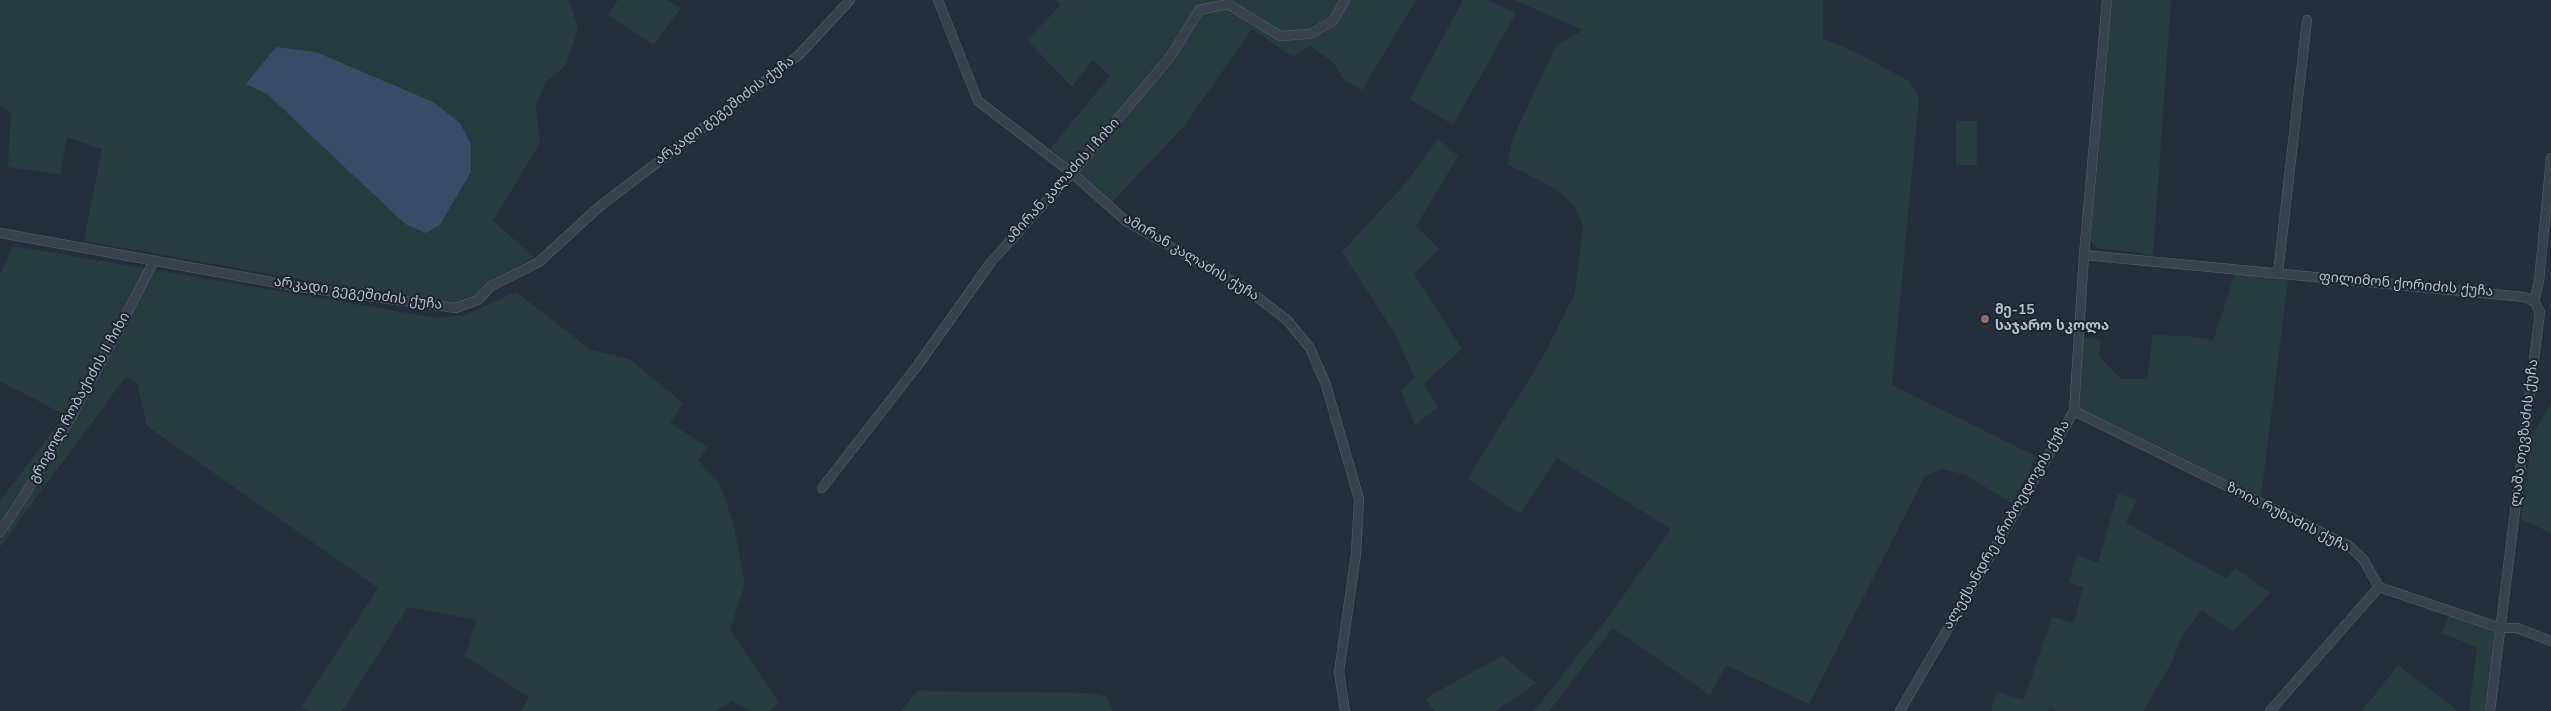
<!DOCTYPE html>
<meta charset="utf-8">
<style>
body{margin:0}
canvas{display:block;background:#242f3e}
</style>
<canvas width="2551" height="711"></canvas>
<script>
const g = document.querySelector('canvas').getContext('2d');
g.lineJoin = 'round';
function fillPath(path, color) {
  g.fillStyle = color;
  g.fill(path, 'evenodd');
}
function trace(path, color, width, dash) {
  g.strokeStyle = color;
  g.lineWidth = width;
  g.lineCap = dash ? 'butt' : 'round';
  g.setLineDash(dash || []);
  g.stroke(path);
}
function write(font, color, halo, rows, align = 'center') {
  g.font = font + ' "Nunito Sans","Noto Sans Georgian",sans-serif';
  g.lineWidth = 4;
  g.setLineDash([]);
  g.textBaseline = 'middle';
  g.strokeStyle = halo;
  g.fillStyle = color;
  for (const [text, x, y, turn = 0] of rows) {
    g.save();
    g.translate(x, y);
    g.rotate((+turn || 0) * Math.PI / 180);
    g.textAlign = isNaN(turn) ? turn : align;
    if (halo) g.strokeText(text, 0, 0);
    g.fillText(text, 0, 0);
    g.restore();
  }
}
const green = new Path2D(`
 M0,0H569L578,29L566,65L545,83L536,106L540,143L493,221L534,257L491,280L473,298L460,303L405,298L84,241L102,149L67,137L60,174L8,167L11,113L0,105ZM247,84L460,123L471,144V172L440,225L405,224L267,94Z
 M618,0H667L681,8L654,45L608,15Z
 M1056,0H1416L1362,90L1342,78L1334,63L1310,46L1293,57L1252,29L1184,126L1111,203L1051,148L1110,76L1093,60L1072,87L1027,40L1061,5Z
 M1463,0H1487L1516,13L1453,125L1410,99Z
 M1514,0H1823V39L1857,53L1909,81L1919,98L1892,385L2037,457L2012,503L1966,475L1942,469L1925,476L1809,704L1726,665L1710,695L1613,628L1549,711H1534L1606,620L1671,529L1557,458L1520,514L1468,478L1544,355L1575,293L1583,225L1575,207L1556,189L1507,164L1513,138L1556,46L1583,30Z
 M2112,0H2171L2153,255L2097,248L2091,241Z
 M1956,121H1977V165H1956Z
 M1438,139L1458,156L1416,226L1439,249L1414,274L1462,349L1423,384L1438,407L1415,425L1401,390L1415,378L1394,332L1342,252L1403,186Z
 M13,246L436,318L465,315L516,292L591,350L629,359L683,403L670,423L708,447L698,461L719,482L733,522L745,584L730,630L779,702L770,711H751L732,701L717,711H521L529,697L465,656L477,620L408,607L342,711H309L302,706L378,588L147,426L137,382L126,376L0,547V501L65,415L0,381V275Z
 M2235,274L2288,279L2261,497L2078,409L2082,337L2101,340L2099,356L2121,379H2147L2153,335L2189,336L2213,341Z
 M2551,403V533L2521,519L2532,436Z
 M2118,494L2137,499L2126,523L2227,579L2235,568L2270,593L2233,632L2202,610L2181,638L2172,662L2143,711H2056L2050,707L2047,711H1991L1997,692L2024,700L2052,617L2074,623L2083,587L2069,582L2077,555L2098,563Z
 M2450,612L2500,628L2490,711H2469L2477,647L2442,633Z
 M1502,656L1536,683L1496,711H1434L1426,698Z
 M2398,665L2458,711H2362Z
 M917,691L1089,693L1107,697L1113,711H901Z`);
const water = new Path2D(`
 M276,47L316,52L433,102L460,123L471,144V172L440,225L426,233L405,224L267,94L246,84Z`);
const minor = new Path2D(`
 M938,0L978,101L1072,173L1127,222L1248,290L1287,320L1310,348L1326,385L1359,499L1356,554L1339,672L1345,711
 M0,233L300,287L456,308L478,300L491,286L539,262L600,206L799,55L850,0
 M2084,255L2524,297L2534,301
 M2278,273L2307,20
 M2074,411L2349,546L2363,559L2379,587L2500,628H2517L2551,641
 M822,488L918,365L991,262L1072,173L1171,56L1199,10L1228,4L1280,36L1310,34L1333,21L1345,0
 M0,532C59,446 106,353 154,261
 M1900,711L2074,411L2084,255L2107,0
 M2270,711L2379,587
 M2490,711L2540,312L2534,301L2539,281L2551,158`);
const markers = [
 [1985,319,5,"#8d6e63"]
];
const streetNames = [
 ["არკადი გეგეშიძის ქუჩა",725,111,-37],
 ["ამირან კალაძის I ჩიხი",1063,181,-48],
 ["ამირან კალაძის ქუჩა",1191,258,31],
 ["ფილიმონ ქორიძის ქუჩა",2406,285,5],
 ["არკადი გეგეშიძის ქუჩა",358,294,8],
 ["გრიგოლ რობაქიძის II ჩიხი",80,398,-61],
 ["ლაშა თევზაძის ქუჩა",2525,433,-83],
 ["ზოია რუხაძის ქუჩა",2288,518,27],
 ["ალექსანდრე გრიბოედოვის ქუჩა",2007,525,-60]
];
const poiNames = [
 ["მე-15",1995,311],
 ["საჯარო სკოლა",1995,327]
];
fillPath(green, '#263c3f');
fillPath(water, '#394c67');
trace(minor, '#565f6c', 10);
trace(minor, '#38414e', 9);
for (const [x, y, r, color] of markers) {
  const dot = new Path2D();
  dot.arc(x, y, r, 0, 2 * Math.PI);
  g.fillStyle = color;
  g.fill(dot);
  trace(dot, '#1d2633', 2);
}
write('14px', '#b4bcc9', '#1d2633', streetNames);
write('bold 14px', '#b4bcc9', '#1d2633', poiNames, 'left');
</script>
